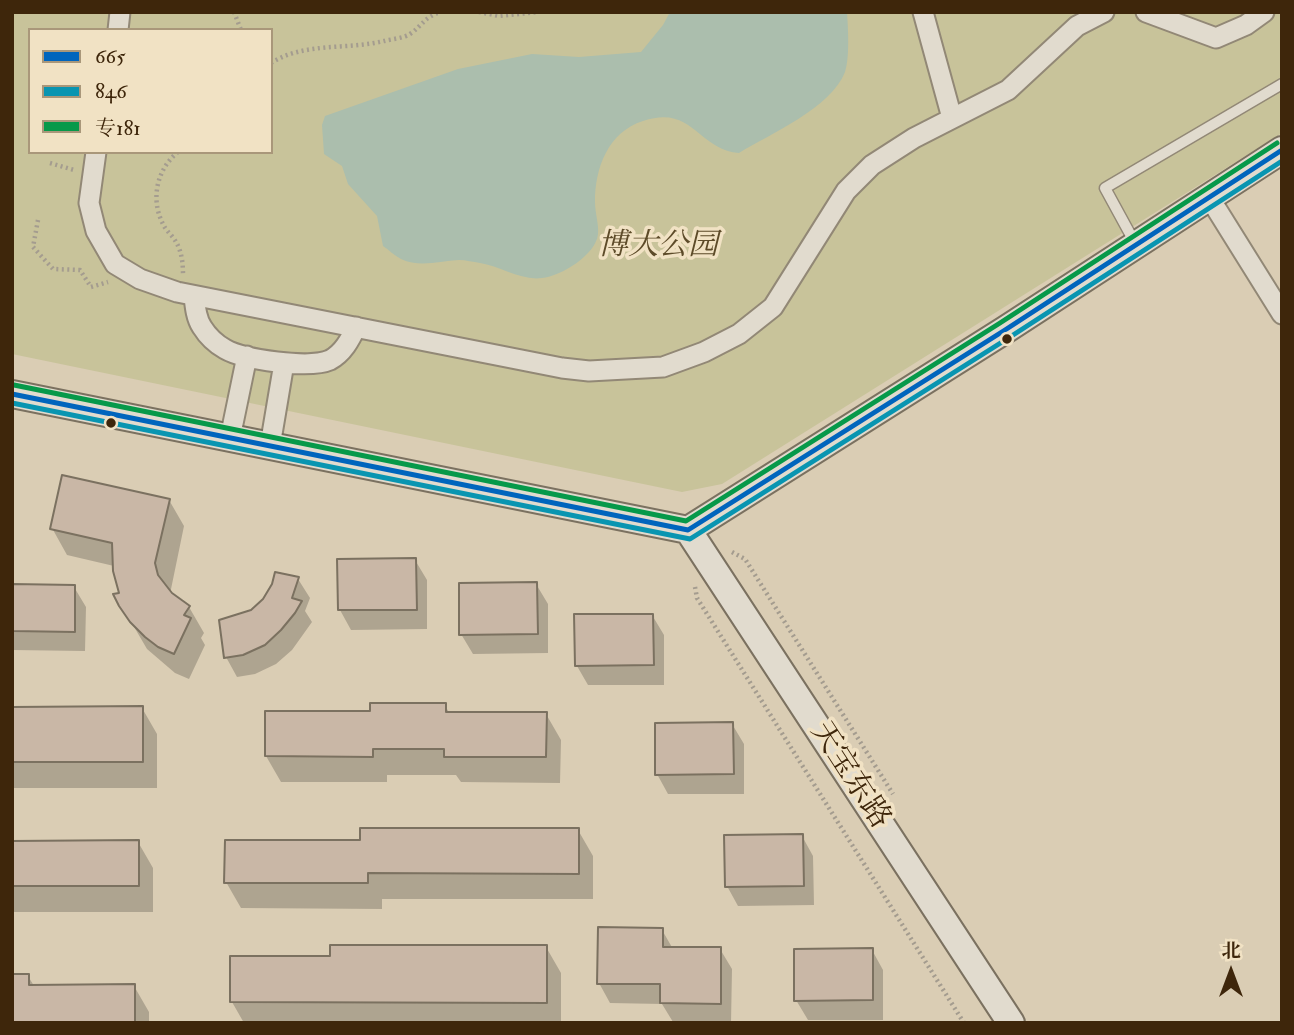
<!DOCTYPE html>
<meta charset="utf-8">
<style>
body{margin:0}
#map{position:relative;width:1294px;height:1035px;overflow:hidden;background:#dacdb4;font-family:"IM FELL Double Pica","Noto Serif SC",serif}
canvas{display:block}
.frame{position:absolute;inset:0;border:14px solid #3e260b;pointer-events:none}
.legend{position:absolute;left:28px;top:28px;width:245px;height:126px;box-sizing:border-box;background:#f1e2c4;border:2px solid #a9977a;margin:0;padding:9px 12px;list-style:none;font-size:21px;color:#3e260b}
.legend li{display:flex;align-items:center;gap:14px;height:35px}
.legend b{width:35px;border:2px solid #a9977a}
.north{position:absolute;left:1196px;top:937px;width:70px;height:70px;-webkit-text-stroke:5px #f1e2c4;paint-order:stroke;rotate:0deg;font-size:19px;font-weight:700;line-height:28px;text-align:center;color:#3e260b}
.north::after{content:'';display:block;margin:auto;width:24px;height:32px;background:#3e260b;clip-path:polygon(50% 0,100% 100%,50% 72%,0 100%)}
</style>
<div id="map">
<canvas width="1294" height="1035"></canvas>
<div class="frame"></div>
<ul class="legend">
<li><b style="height:9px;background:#0065bd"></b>665</li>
<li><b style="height:9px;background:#0995b1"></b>846</li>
<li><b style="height:9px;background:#06994a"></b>专181</li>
</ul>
<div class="north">北</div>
</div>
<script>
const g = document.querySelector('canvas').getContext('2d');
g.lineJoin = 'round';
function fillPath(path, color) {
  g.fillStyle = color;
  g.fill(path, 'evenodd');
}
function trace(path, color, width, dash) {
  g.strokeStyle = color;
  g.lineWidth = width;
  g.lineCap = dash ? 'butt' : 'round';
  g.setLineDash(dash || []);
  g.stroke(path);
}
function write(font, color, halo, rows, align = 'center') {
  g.font = font + ' "IM FELL Double Pica","Noto Serif SC",serif';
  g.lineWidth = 7;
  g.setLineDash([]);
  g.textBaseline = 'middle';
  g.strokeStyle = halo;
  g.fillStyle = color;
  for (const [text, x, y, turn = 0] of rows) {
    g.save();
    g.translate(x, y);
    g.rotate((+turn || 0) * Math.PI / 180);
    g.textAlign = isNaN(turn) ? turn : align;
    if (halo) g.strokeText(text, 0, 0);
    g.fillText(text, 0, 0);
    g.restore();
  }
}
const green = new Path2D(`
 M12,12H1282V133L722,484L682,492L12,354ZM30,30H271V152H30Z`);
const water = new Path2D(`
 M670,12H847C848,28 850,57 845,72C831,108 770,134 739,153C698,150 693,104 643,121C608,132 595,168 595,202C595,213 599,224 598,234C596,255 561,276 542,278C521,281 500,266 480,263C473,262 466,260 459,260C439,261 420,268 401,259C395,256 389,250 383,246L377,216L348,184L342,166L324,154L322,125L325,116L458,69L532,54L579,57L641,52L663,25Z`);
const shadow = new Path2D(`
 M12,493L14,496V545H12Z
 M169,500L184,526L170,594L189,607L204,633L201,638L205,645L189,679L175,673L147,649L116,596L121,594L114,566L67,555L52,528Z
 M415,560L427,580V629L351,630L340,610Z
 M298,579L310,598L305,611L312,622L292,650L276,664L255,674L237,677L226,657L252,612Z
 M536,584L548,604V653L473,654L461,634Z
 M12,586L74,587L86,607L85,651L12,650Z
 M652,615L664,635V685H588L577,666Z
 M444,704L450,714H546L561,740L560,783L461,782L456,775H387V782H281L266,756L371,713Z
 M142,708L157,734V788H12V709Z
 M732,724L744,744V794H668L657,774Z
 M578,830L593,856V899H382V909L241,908L226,882L362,842Z
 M802,836L813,856L814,905L738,906L727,886Z
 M12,842H138L153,868V912H12Z
 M662,930L673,949H720L732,969L731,1023L673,1022L662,1004L610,1003L599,983Z
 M546,947L561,973V1023H244L232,1002L332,958Z
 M872,950L883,970V1020H808L796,1000Z
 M28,976L34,986H134L149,1012V1023H12Z`);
const building = new Path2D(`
 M62,475L170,499L155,563L158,575L172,593L190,606L184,615L191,618L174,654L158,647L145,637L130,622L119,606L113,594L119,593L113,571L112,543L50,529Z
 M416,558L417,610H338L337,559Z
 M275,572L299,577L292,598L302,601L295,613L281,630L265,645L243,655L224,658L219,620L251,610L263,599L272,584Z
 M537,582L538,634L459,635V583Z
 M12,584L75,585V632L12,631Z
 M574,614H653L654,665L575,666Z
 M370,703H446V712H547L546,757H444V749H373V757L265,756V711H370Z
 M143,706V762H12V707Z
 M733,722L734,774L655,775V723Z
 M360,828H579V874L368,873V883H224L225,840H360Z
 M803,834L804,886L725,887L724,835Z
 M139,840V886H12V841Z
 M598,927L663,928V947H721V1004L660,1003V984H597Z
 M330,945H547V1003L230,1002V956H330Z
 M873,948V1000L794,1001V949Z
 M12,974H29V985L135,984V1023H12Z`);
const path = new Path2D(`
 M234,12L241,30
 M479,12L499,16L538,12
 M271,63C304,42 347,50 384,41C392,39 404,38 410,34C422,26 425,16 441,12
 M178,152C157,169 150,199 163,224C166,231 173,236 176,242C182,252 183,264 183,275
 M50,163L74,170
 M38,220L33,247L53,269L80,270L91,287L108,282
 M732,552L745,559L893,794
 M695,587L697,598L964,1023`);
const lane = new Path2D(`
 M1135,243L1105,188L1282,84`);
const street = new Path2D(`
 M923,12L952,118
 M1146,12L1216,38L1246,25L1264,12
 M118,30L120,12
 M96,152L89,203L96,231L115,264L140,279L177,292L562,368L589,371L663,367L704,352L739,334L773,307L846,191L872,165L914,138L1008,90L1077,26L1104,12
 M1209,197L1282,314
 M194,296C195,306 196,318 202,327C207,335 216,344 225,349C244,360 310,369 330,360C343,353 350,340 356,327
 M230,438L247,356
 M270,446L284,363`);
const secondary = new Path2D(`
 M12,394L688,530L1005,330L1282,150
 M688,530L1011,1023`);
const bus1 = new Path2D(`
 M12,394L688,530L1005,330L1282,150`);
const bus2 = new Path2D(`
 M12,403L690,539L1010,337L1282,161`);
const bus3 = new Path2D(`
 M14,385L686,521L1000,323L1277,143`);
const markers = [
 [1007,339,6,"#3e260b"],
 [111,423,6,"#3e260b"]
];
const parkNames = [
 ["博大公园",658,248]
];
const streetNames = [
 ["天宝东路",849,776,57]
];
fillPath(green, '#c8c39a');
fillPath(water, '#abbead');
fillPath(shadow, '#0003');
fillPath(building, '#c9b7a6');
trace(building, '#7b7160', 2);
trace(lane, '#928876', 13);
trace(street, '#928876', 23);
trace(secondary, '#7b7160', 30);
trace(path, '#a49c8f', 4.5, [2, 3.5]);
trace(lane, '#e1dbce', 10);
trace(street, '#e1dbce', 19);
trace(secondary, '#e1dbce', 26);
trace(bus1, '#0065bd', 5);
trace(bus2, '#0995b1', 5);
trace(bus3, '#06994a', 5);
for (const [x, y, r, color] of markers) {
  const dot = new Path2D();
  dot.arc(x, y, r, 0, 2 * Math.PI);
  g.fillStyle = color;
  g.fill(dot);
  trace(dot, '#f1e2c4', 2.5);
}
write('italic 30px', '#5d4b29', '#f1e2c4', parkNames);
write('30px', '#3e260b', '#f1e2c4', streetNames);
</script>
